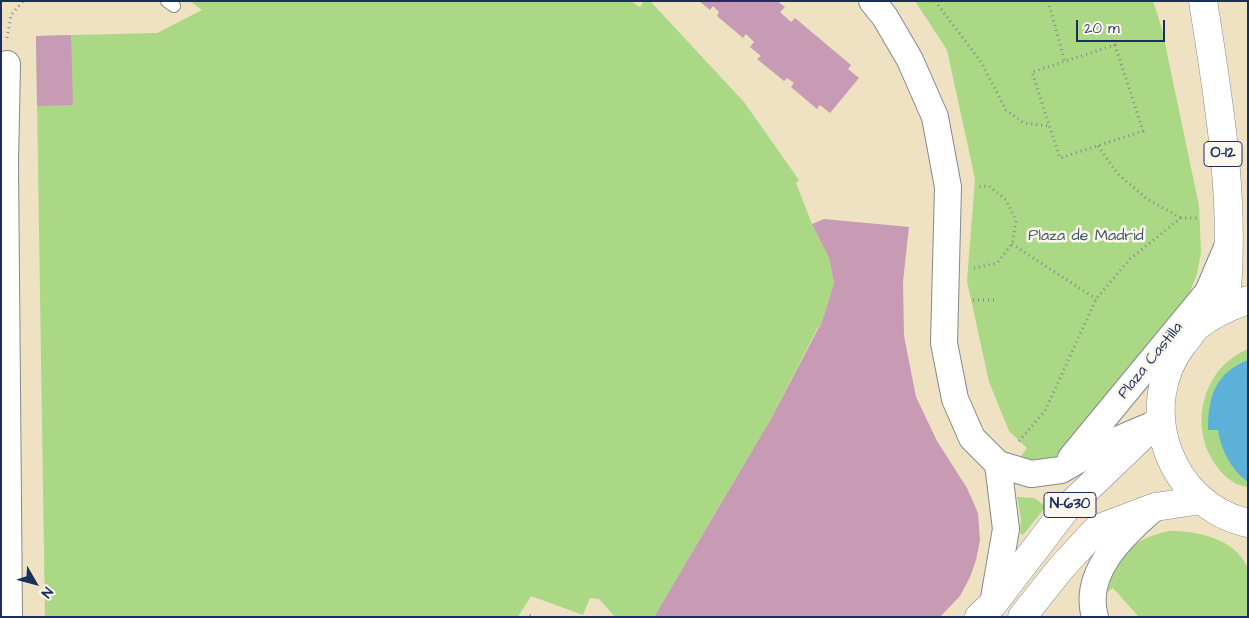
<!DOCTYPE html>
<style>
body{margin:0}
#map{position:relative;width:1249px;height:618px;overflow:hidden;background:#eee2c3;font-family:"Architects Daughter",sans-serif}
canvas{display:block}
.frame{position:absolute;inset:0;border:2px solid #1b2f5e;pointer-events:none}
.north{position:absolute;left:10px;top:558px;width:50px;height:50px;-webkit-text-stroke:4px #fbf7ec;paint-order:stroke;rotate:128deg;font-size:14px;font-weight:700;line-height:20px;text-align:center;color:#1b2f5e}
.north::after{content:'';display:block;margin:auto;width:18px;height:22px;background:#1b2f5e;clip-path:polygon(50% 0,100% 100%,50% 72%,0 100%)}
.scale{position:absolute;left:1076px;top:20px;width:89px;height:22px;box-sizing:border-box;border:2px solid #1b2f5e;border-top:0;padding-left:6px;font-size:15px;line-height:18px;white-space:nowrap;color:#1b2f5e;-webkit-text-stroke:4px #fbf7ec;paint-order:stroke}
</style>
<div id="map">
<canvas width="1249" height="618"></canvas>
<div class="frame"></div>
<div class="north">N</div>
<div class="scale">20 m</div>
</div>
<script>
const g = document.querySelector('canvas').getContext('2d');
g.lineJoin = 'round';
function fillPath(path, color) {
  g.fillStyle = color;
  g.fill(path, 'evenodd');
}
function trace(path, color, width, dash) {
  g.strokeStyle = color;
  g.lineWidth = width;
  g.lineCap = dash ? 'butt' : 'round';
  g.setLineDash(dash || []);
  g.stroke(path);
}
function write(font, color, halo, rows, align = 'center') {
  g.font = font + ' "Architects Daughter",sans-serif';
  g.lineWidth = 5;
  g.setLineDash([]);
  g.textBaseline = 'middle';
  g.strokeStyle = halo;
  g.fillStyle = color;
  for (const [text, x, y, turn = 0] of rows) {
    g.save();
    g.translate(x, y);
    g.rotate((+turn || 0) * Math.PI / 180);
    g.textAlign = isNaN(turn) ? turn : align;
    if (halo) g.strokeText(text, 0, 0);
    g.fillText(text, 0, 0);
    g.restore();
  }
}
const green = new Path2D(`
 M190,1H631L640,7L644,1H650L744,102L799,180L796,183L812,224L829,258L834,283L820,328L818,327L772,417L654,617H615L599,599L590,598L583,615L531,596L518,617H45L36,36L157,33L202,10Z
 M915,1H1153L1162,29L1199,206L1201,252L1197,274L1189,294L1066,450L1053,459L1030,460L1021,456L1027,448L1009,431L989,382L967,281L975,179L947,50Z
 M1248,349V487C1243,486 1237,485 1233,482C1185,448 1194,371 1248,349Z
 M1017,497L1034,498L1044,505V509L1023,535L1020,533L1021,519Z
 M1169,531C1198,531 1233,538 1247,566C1249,573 1248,607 1248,617H1139L1113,588L1103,595C1118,558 1128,540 1169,531Z`);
const water = new Path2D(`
 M1248,360V482C1231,470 1221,450 1218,430H1208C1208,397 1215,373 1248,360Z`);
const building = new Path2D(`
 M699,1H777L785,7L780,12L791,22L795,18L851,65L848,69L859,78L830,113L820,105L817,109L791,87L794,83L787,78L784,81L757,59L761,56L750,47L754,42L746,34L743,38L717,16L719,12L713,6L710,10Z
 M71,35L73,105L37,106L36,36Z
 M824,219L909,227L903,281L904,336L916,397L937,441L967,488L978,513L980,540L976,560L970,577L960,596L940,617H654L772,417L819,327L820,328L834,283L829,258L812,224Z`);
const path = new Path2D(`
 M935,1L981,62L1006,110L1024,123L1049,126
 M1048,1L1065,62
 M7,38L11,15L23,1
 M1115,45L1143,131L1060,158L1032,72Z
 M1098,146L1118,174L1147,199L1181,218
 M1012,244L1096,299
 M974,268L997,263L1012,244L1016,221L1006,200L989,186L976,187
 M973,300H995
 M1019,441L1045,411L1096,299L1130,259L1181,218H1199
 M527,617L528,614L533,617`);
const lane = new Path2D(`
 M167,1L174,6`);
const street = new Path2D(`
 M872,1L885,17L910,60L935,117L948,187L944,343L955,399L972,438L998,464L1031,474L1061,470L1103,446L1150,426
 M7,64L5,163L9,617
 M1071,458L1208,292L1228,245
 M993,604L1006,529L998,464
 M1095,617C1082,573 1123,535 1153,509`);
const highway = new Path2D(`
 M1203,1C1219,102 1237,206 1225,308
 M1248,300C1229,306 1213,314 1197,326C1192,331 1188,338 1183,344C1134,407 1170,506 1248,523
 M979,617L993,604L1065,510L1160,419
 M1022,617L1061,568L1097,529L1155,507L1201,500`);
const shields = [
 [1223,154,38],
 [1070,505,52]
];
const shieldNames = [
 ["O-12",1223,154],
 ["N-630",1070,505]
];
const parkNames = [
 ["Plaza de Madrid",1086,237]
];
const streetNames = [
 ["Plaza Castilla",1151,361,-51]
];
fillPath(green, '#abd885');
fillPath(water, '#5db0d8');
fillPath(building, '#c79bb3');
trace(lane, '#848890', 14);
trace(street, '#848890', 28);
trace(highway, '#848890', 29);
trace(path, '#848890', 3, [1, 4]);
trace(lane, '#fff', 12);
trace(street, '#fff', 26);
trace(highway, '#fff', 28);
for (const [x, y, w] of shields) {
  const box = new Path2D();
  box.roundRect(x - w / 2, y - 12.5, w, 25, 4);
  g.fillStyle = '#fbf7ec';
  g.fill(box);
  trace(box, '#1b2f5e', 1);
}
write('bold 15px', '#1b2f5e', null, shieldNames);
write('16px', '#3f5968', '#fbf7ec', parkNames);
write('16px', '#1b2f5e', '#fbf7ec', streetNames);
</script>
